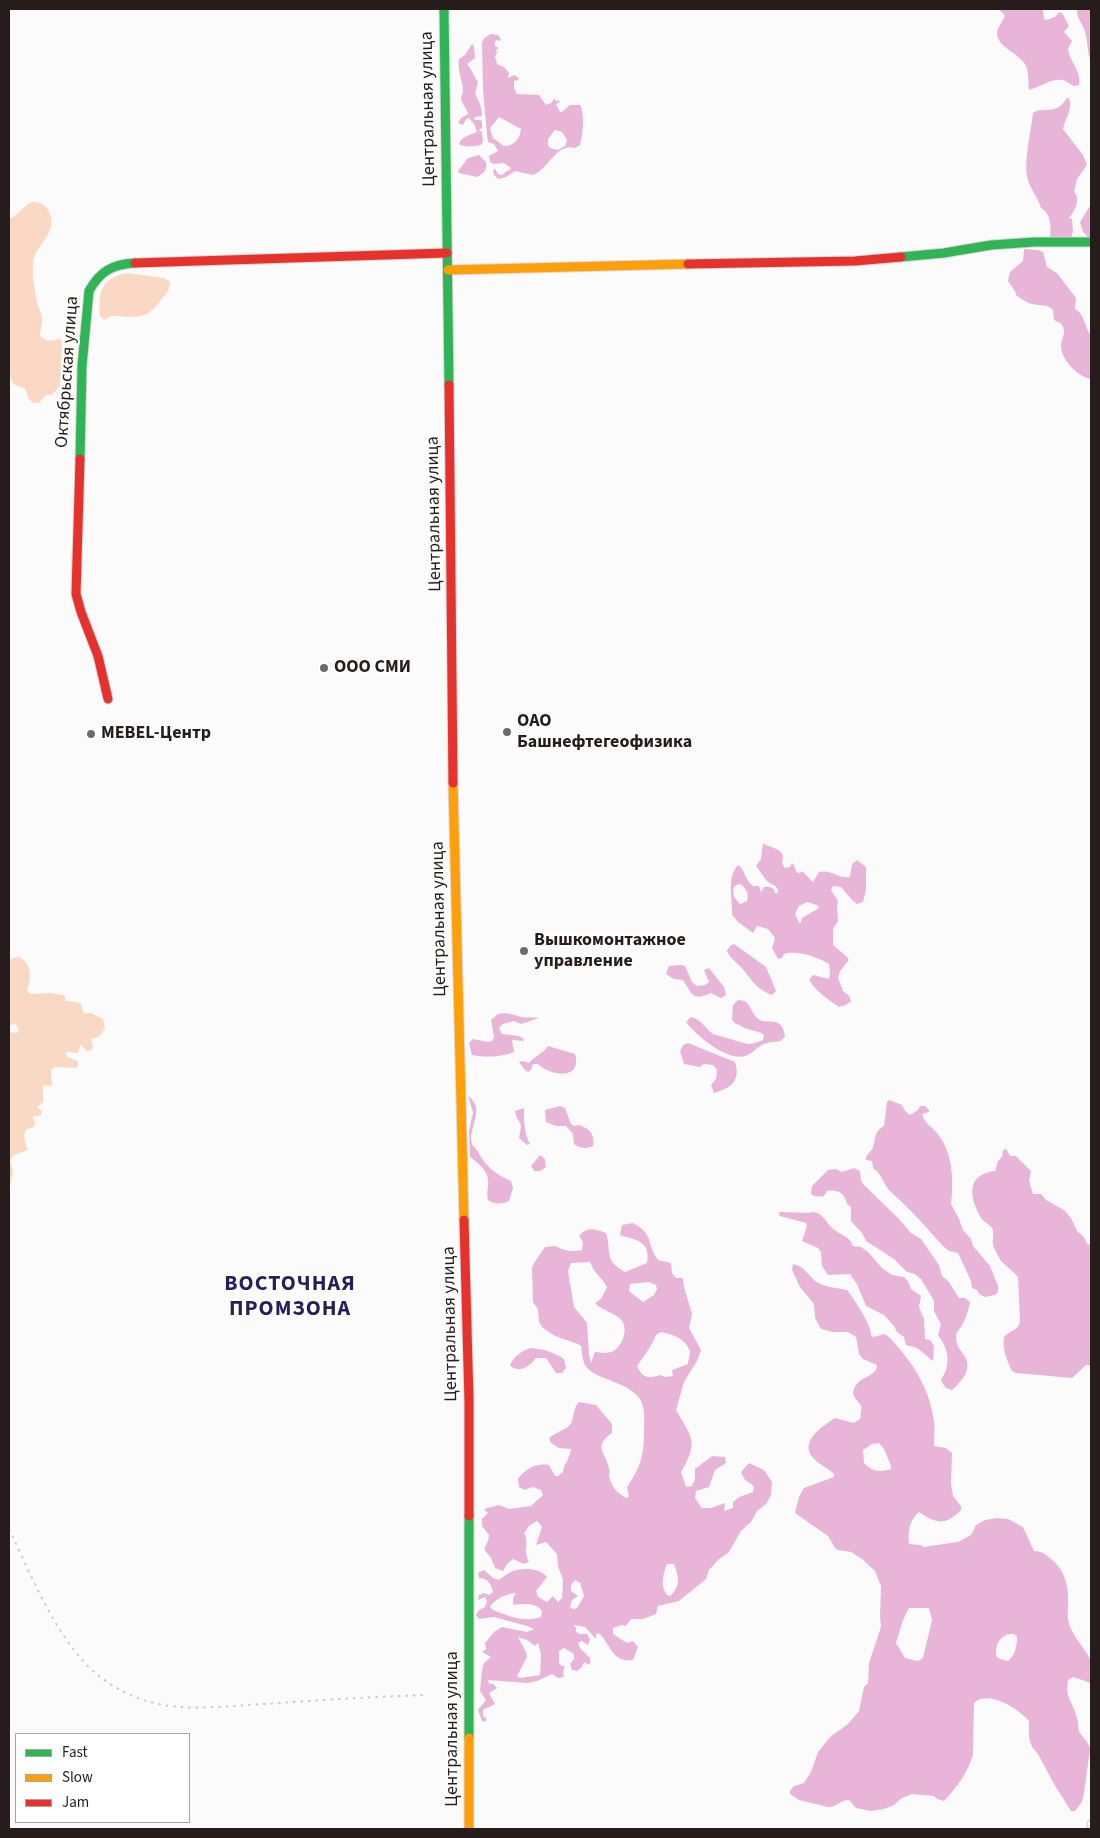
<!DOCTYPE html>
<meta charset="utf-8">
<style>
body{margin:0}
#map{position:relative;width:1100px;height:1838px;overflow:hidden;background:#fbfbfb;font-family:"Source Sans 3",sans-serif}
canvas{display:block}
.frame{position:absolute;inset:0;border:10px solid #271c1c;pointer-events:none}
.legend{position:absolute;left:15px;top:1733px;width:175px;height:90px;box-sizing:border-box;background:#fff;border:1px solid #a9a4a4;margin:0;padding:6px 9px;list-style:none;font-size:15px;color:#271c1c}
.legend li{display:flex;align-items:center;gap:10px;height:25px}
.legend b{width:25px;border:1px solid #a9a4a4}
</style>
<div id="map">
<canvas width="1100" height="1838"></canvas>
<div class="frame"></div>
<ul class="legend">
<li><b style="height:6px;background:#30b455"></b>Fast</li>
<li><b style="height:6px;background:#ff9f0a"></b>Slow</li>
<li><b style="height:6px;background:#e5322d"></b>Jam</li>
</ul>
</div>
<script>
const g = document.querySelector('canvas').getContext('2d');
g.lineJoin = 'round';
function fillPath(path, color) {
  g.fillStyle = color;
  g.fill(path, 'evenodd');
}
function trace(path, color, width, dash) {
  g.strokeStyle = color;
  g.lineWidth = width;
  g.lineCap = dash ? 'butt' : 'round';
  g.setLineDash(dash || []);
  g.stroke(path);
}
function write(font, color, halo, rows, align = 'center') {
  g.font = font + ' "Source Sans 3",sans-serif';
  g.lineWidth = 4;
  g.setLineDash([]);
  g.textBaseline = 'middle';
  g.strokeStyle = halo;
  g.fillStyle = color;
  for (const [text, x, y, turn = 0] of rows) {
    g.save();
    g.translate(x, y);
    g.rotate((+turn || 0) * Math.PI / 180);
    g.textAlign = isNaN(turn) ? turn : align;
    if (halo) g.strokeText(text, 0, 0);
    g.fillText(text, 0, 0);
    g.restore();
  }
}
const green = new Path2D(`
 M31,202C39,202 44,203 48,210C61,232 35,243 33,263C32,276 35,290 37,302C38,307 41,312 42,317C43,324 40,329 40,336C47,342 52,342 60,338L62,343L60,386L52,395H46L39,403C29,404 28,397 25,389C23,387 20,387 17,386C8,382 11,369 9,362V219C18,215 23,207 31,202Z
 M127,273L164,278L170,282C170,290 166,294 161,300C147,320 137,317 115,316C111,315 108,318 104,320L100,316C98,293 101,278 127,273Z`);
const forest = new Path2D(`
 M19,957C33,963 31,980 27,991L31,994L48,993L64,995L66,1001L77,1002L81,1004L84,1014L91,1013L103,1019L105,1028L100,1036L91,1039L93,1046L92,1050L86,1051L81,1044L78,1053L66,1052L67,1057L78,1061V1067L74,1068L55,1067L51,1070L52,1086L44,1085L43,1087V1102L37,1107L42,1111L41,1115L33,1117L35,1122L34,1127L26,1130C22,1137 26,1143 28,1150L14,1155L10,1160L13,1171L9,1191V1032L17,1033L19,1030L15,1023L13,1025L9,1024V962L12,958Z`);
const water = new Path2D(`
 M998,9H1043L1044,19L1046,20L1055,17L1059,12L1062,13L1069,26L1064,32L1072,41L1068,49C1070,62 1082,72 1079,85L1074,86C1070,85 1067,81 1063,80C1052,78 1040,87 1029,90C1028,83 1029,72 1026,66C1020,53 997,48 997,33C997,27 1003,22 1005,15Z
 M1077,9H1091V61C1087,53 1088,45 1086,36C1085,26 1076,19 1077,9Z
 M491,34L498,35L501,39L500,41L496,40L495,42V46L499,48L496,50L497,53L495,56L497,64L504,67L509,73L508,78L514,75L519,78L518,80L514,81V88L517,94L539,95L546,105L551,103L555,98L556,102L558,100L560,102L556,104L560,112H562L570,105H580C585,114 583,135 580,145L575,148C556,143 549,169 533,175L515,171L506,177L498,179L494,175L493,170L495,169L498,174L502,175L507,171L510,170L511,168L504,163L494,164L490,162L489,156L498,151L494,144L488,142L487,135L483,90L482,43L484,38ZM499,117L521,129C520,138 515,146 504,146L493,138L490,128ZM555,130L562,132L567,140L565,146L558,150L550,148L548,145V139Z
 M472,44L474,46L475,58L467,64C473,71 473,75 478,82L475,94C479,100 482,108 482,116L475,117L474,120H480L482,121V128L479,130L482,132L483,141L481,145C475,146 464,148 459,144C461,136 471,135 477,132L474,124L469,118L466,119L463,125L458,123L461,118L468,114C467,108 462,105 461,99C461,96 463,94 463,91C463,81 457,71 459,59L465,55Z
 M1067,98H1069C1073,110 1065,118 1063,129L1083,155L1087,165L1077,179L1074,192C1081,199 1075,211 1069,218L1072,219L1073,231L1071,239H1050C1051,227 1052,215 1041,208C1038,197 1029,188 1027,176C1024,160 1031,131 1033,113C1045,105 1055,117 1067,98Z
 M479,155L486,162C487,170 484,173 477,177L459,173L458,171L468,158Z
 M1091,204V240L1083,232L1080,222Z
 M1024,249L1038,250L1043,252L1047,267L1057,273L1076,298L1075,309C1085,314 1084,327 1091,335V379C1078,377 1061,360 1061,346C1061,340 1066,334 1063,327C1062,323 1058,322 1054,320L1053,310C1047,304 1044,306 1037,305C1029,304 1022,300 1016,295L1015,291L1008,281L1010,272L1023,261Z
 M763,843C772,850 787,847 782,863L785,868L790,867L792,863L795,867L796,872L800,873L802,871L813,882L819,872C832,869 838,879 850,877L852,864L857,860L866,867V890L863,902L857,904L853,901L841,887L833,886L831,890L838,901L837,907L838,921L833,929V945L846,956L849,960L840,971L838,978L843,991L849,996L851,1001L846,1005L839,1007C827,999 817,992 809,980L813,975L829,979L830,972L829,964C817,957 797,950 784,954L782,958L778,959L772,948L775,938L768,929L757,926L753,933L738,922L732,915C733,899 726,878 738,865C745,869 744,879 753,886H759L761,892L764,887H770L774,889L775,893H778C778,884 772,886 767,881C763,876 760,871 756,866L761,859ZM740,884C747,889 749,893 747,901L740,904L734,897L733,889L736,885ZM807,902L817,905L819,908L802,918L800,924L795,914L799,906Z
 M734,944L766,967L776,991L772,995C754,988 752,979 740,966C735,961 730,958 727,951L730,946Z
 M681,965L685,966L692,982L697,986L705,985L709,982L704,970L709,968L724,987L726,995L721,998L711,993C691,1002 692,993 683,980L674,979L666,974L669,966Z
 M738,1000L745,1001C751,1006 753,1015 757,1018C768,1027 781,1013 785,1036L781,1041C774,1042 767,1042 762,1045C756,1048 752,1054 745,1056C726,1061 697,1036 686,1022L691,1017C703,1021 704,1027 713,1034C716,1035 744,1043 748,1044C753,1044 758,1042 763,1040L764,1035C758,1030 755,1032 748,1029C743,1028 741,1025 736,1024L732,1020L733,1005Z
 M504,1013C511,1014 515,1015 521,1017C526,1018 533,1017 539,1018L521,1024L514,1021L503,1024L499,1028L502,1034L519,1036L524,1039L523,1041L512,1040L514,1052C502,1057 484,1058 472,1055L469,1043L473,1039L488,1042L492,1041L494,1037L491,1020L498,1014Z
 M688,1043L735,1062C741,1081 731,1088 714,1093L711,1085L716,1079L717,1070L713,1065L704,1064L700,1067L684,1064L680,1051L683,1045Z
 M548,1046L575,1054C583,1082 548,1075 538,1064H533L531,1070L528,1072L525,1070L519,1062L522,1061L529,1063C534,1056 543,1054 548,1046Z
 M468,1096C487,1109 467,1128 472,1144C473,1146 475,1148 477,1150C485,1166 495,1174 511,1181L513,1188L509,1201C502,1204 495,1205 488,1200C486,1192 489,1186 488,1179C487,1170 477,1162 470,1157L469,1131L473,1112Z
 M889,1100L902,1105L905,1111L910,1115L918,1110L920,1106H925L929,1110V1112L922,1114C924,1123 931,1126 936,1132C953,1151 954,1181 951,1204L959,1219L963,1230L971,1239L973,1246L990,1266L998,1286V1292L995,1295L985,1297L979,1294L977,1290L972,1288L971,1281L958,1253L949,1251L943,1246C926,1227 910,1209 891,1192C883,1185 882,1173 873,1168L872,1161L866,1160V1157C868,1153 872,1151 873,1147C876,1138 874,1131 884,1126L887,1102Z
 M560,1106L565,1108L571,1124L574,1126L579,1125C590,1129 595,1134 593,1146C586,1149 580,1149 574,1144L573,1134L566,1126H556L546,1122L545,1110Z
 M524,1108C524,1119 524,1134 530,1144L527,1145L519,1138C524,1117 518,1127 515,1111Z
 M1006,1149L1010,1156H1016L1031,1171L1029,1181L1033,1194H1041L1046,1200L1064,1210L1071,1218L1077,1231L1084,1237L1087,1244L1091,1245V1365H1086L1072,1378L1016,1373L1012,1371C1007,1361 1002,1348 1004,1337C1010,1330 1018,1331 1020,1322L1018,1277C1013,1271 1006,1266 1001,1261C1000,1260 995,1249 994,1248C991,1241 995,1234 992,1228C989,1224 984,1222 981,1218C969,1197 966,1174 995,1171L998,1161L1002,1157L1003,1150Z
 M540,1155L545,1159L546,1167L540,1171H534L531,1166Z
 M854,1168L860,1171L861,1181L864,1185L899,1219L911,1233L921,1239L939,1265L942,1276L949,1282L959,1298H965L970,1302C969,1309 965,1321 961,1327C959,1330 956,1332 956,1337C956,1344 959,1348 963,1354C974,1368 962,1381 952,1390L946,1388L941,1381C942,1376 945,1374 946,1370C950,1356 946,1346 938,1335L941,1324L934,1311V1301L921,1279L915,1274L907,1272L894,1259L866,1241L862,1233L851,1221V1207L847,1204C845,1193 837,1189 827,1191L824,1196C819,1197 815,1197 811,1194L812,1186L828,1170L836,1169L842,1172Z
 M780,1212L810,1213L811,1212C825,1212 826,1225 836,1231C843,1236 850,1237 853,1246L861,1247L868,1252L882,1268L892,1275L904,1277L908,1281L911,1289L921,1296L919,1307L924,1319L925,1339L930,1340L934,1346L933,1361L917,1348L906,1345L904,1337L897,1332L894,1326L884,1315L866,1306L857,1284L850,1274L828,1275L822,1266L821,1252L818,1248L802,1241L807,1226L806,1223L780,1216L779,1214Z
 M633,1223C655,1235 646,1244 658,1260L671,1263L672,1273L676,1278H683L684,1287L692,1314L689,1328L701,1350L697,1361L684,1382L676,1410C692,1438 699,1441 681,1472L686,1487L692,1486L695,1479V1469L712,1456L725,1457L726,1463L715,1470L709,1487L696,1491L695,1498L702,1508H711L725,1503L724,1511L733,1508V1502L739,1497L753,1492L754,1486L745,1480L741,1472L749,1463L764,1470L772,1482L771,1495L766,1504L757,1511L751,1522L741,1531L729,1552L718,1560L709,1570L706,1579L679,1601L658,1606L656,1614L643,1619H631L626,1626L622,1625L613,1628V1634L627,1643L633,1641L638,1647L633,1660C612,1663 611,1645 599,1633L596,1634V1639L585,1627L574,1625L576,1628V1631L579,1634H587L590,1639L588,1645L582,1641L578,1643L580,1648L590,1658V1665L584,1662L582,1667L577,1671L572,1670L570,1664L574,1659V1654L564,1648L559,1651V1664L565,1667L563,1671L564,1677L558,1678L552,1674L537,1681L527,1683L488,1680L489,1684H493L497,1688L489,1693L495,1704L483,1710V1716L487,1719L485,1722L482,1721L478,1710L486,1700L480,1691L482,1670L484,1663L491,1657L482,1652L486,1649L485,1643L494,1632L502,1627L527,1632L534,1629L527,1626L494,1617L479,1619L476,1615L479,1610L485,1607L487,1601L485,1597L478,1600L479,1595L484,1593L489,1595L493,1592C491,1583 487,1578 479,1578L478,1573L484,1570L493,1578L498,1580C503,1578 505,1575 509,1573C519,1567 540,1567 547,1577L536,1591L538,1597L547,1602L553,1596L558,1602L562,1598L563,1580L558,1566L557,1554L546,1542L536,1545L542,1527L537,1521L529,1526L524,1533C530,1544 522,1548 529,1562L524,1564L513,1559L507,1564L503,1571L495,1568L491,1558L484,1549L488,1541L489,1535L482,1526V1519L488,1513L484,1509L499,1505L509,1509L531,1506L543,1495L541,1490L533,1487L524,1490L519,1487L518,1478C528,1468 535,1463 549,1465L555,1476H558L563,1472C564,1464 570,1458 571,1449L559,1448L551,1443L549,1438C555,1433 565,1430 570,1425C575,1418 572,1409 579,1402L596,1405L612,1424V1433C593,1446 605,1452 609,1468C610,1470 609,1473 609,1476C611,1486 617,1493 626,1498L629,1497L627,1487C640,1468 644,1456 644,1433C644,1423 646,1409 640,1399C628,1381 592,1379 585,1365C582,1359 582,1352 581,1346L578,1344L555,1336L543,1328L539,1322L538,1309L533,1302L532,1268L534,1263L545,1247L556,1246C563,1251 573,1252 582,1250L583,1242L579,1236C587,1226 595,1229 606,1233C612,1251 603,1260 625,1272L647,1263C651,1241 636,1240 620,1235L622,1225ZM590,1262C595,1275 601,1276 607,1287L601,1299L595,1303C602,1311 615,1312 622,1321C628,1329 623,1344 615,1350C609,1354 602,1353 595,1352L591,1363L589,1354L587,1323L574,1307L568,1271L571,1263ZM649,1282L656,1285L657,1289L654,1295L643,1302L629,1291L630,1284ZM661,1332C672,1334 687,1339 690,1352C690,1355 688,1361 688,1364L672,1370L673,1376L665,1377L660,1375C649,1379 642,1378 637,1366C644,1356 652,1346 656,1335ZM667,1564H674C679,1577 681,1586 670,1596L667,1595C660,1586 663,1574 667,1564ZM575,1580L580,1583L584,1596L577,1608L573,1609L570,1607L572,1600L578,1596L571,1591V1585ZM516,1593L513,1598V1605C524,1604 535,1602 542,1611L541,1617C523,1623 509,1616 493,1610L490,1607C496,1598 506,1594 516,1593ZM518,1637L527,1640L535,1646L538,1643L541,1654L540,1675L520,1678L517,1676L527,1657L526,1652Z
 M793,1264C804,1266 807,1274 815,1281C824,1287 836,1288 847,1290C854,1299 871,1324 871,1335L873,1337L885,1334L890,1338C913,1363 930,1388 934,1422C935,1430 934,1438 934,1446L946,1448L952,1453L951,1484L953,1496L961,1506V1510C945,1526 937,1524 919,1512C909,1520 908,1532 909,1544L921,1545L923,1547L958,1542L971,1535L976,1525L985,1520L997,1518L1008,1519L1023,1527L1034,1551C1041,1551 1046,1554 1051,1559C1065,1570 1069,1586 1068,1604C1068,1610 1067,1617 1069,1623C1073,1639 1089,1651 1091,1663C1092,1669 1091,1677 1091,1683L1073,1677L1068,1680C1065,1700 1073,1701 1077,1718C1079,1723 1077,1728 1080,1733C1084,1739 1088,1741 1090,1749L1084,1793L1082,1802L1075,1811H1071L1054,1784L1038,1754L1032,1747L1029,1738V1721C1019,1709 988,1689 974,1703L973,1755C967,1774 957,1787 944,1801L937,1799L934,1796L912,1794L902,1798L894,1805L884,1809L871,1811L856,1808L849,1800C840,1800 836,1808 828,1807L799,1800L790,1794V1791L794,1786L804,1783L811,1772L818,1752L830,1737L848,1724L859,1711L864,1687L868,1683L869,1663L881,1627L880,1616L881,1586L875,1571L862,1559L851,1552L838,1550L835,1548L828,1536L795,1513L799,1497L804,1488L834,1477V1474C828,1468 820,1465 815,1460C797,1443 821,1427 835,1418L854,1423L860,1419C864,1401 859,1407 853,1394C854,1375 877,1379 877,1365L863,1359L859,1354L856,1337L848,1332H833L821,1329L815,1318L814,1304L800,1287L792,1270ZM879,1443L884,1449L891,1466V1469C880,1473 871,1471 864,1463L863,1450L872,1444ZM909,1608H929L932,1620L923,1658L918,1661L905,1658L896,1643L903,1620ZM1008,1634H1014L1017,1637C1017,1646 1015,1655 1008,1661L1000,1659L996,1656C996,1644 998,1639 1008,1634Z
 M531,1348C544,1349 553,1352 564,1359L566,1368L562,1373H556L546,1358H536C529,1367 521,1373 510,1366C512,1357 523,1350 531,1348Z`);
const street = new Path2D(`
 M1091,1829V1824`);
const fast = new Path2D(`
 M444,9L449,385
 M901,257L944,253L991,245L1035,242H1091
 M80,459L82,366L89,291C100,271 113,264 135,263
 M469,1516V1738`);
const slow = new Path2D(`
 M448,270L688,264
 M453,783L464,1220
 M469,1738V1829`);
const jam = new Path2D(`
 M135,263L447,253
 M688,264L855,261L901,257
 M449,385L453,783
 M80,459L76,594L81,612L98,656L108,699
 M464,1220L469,1401V1516`);
const rail = new Path2D(`
 M9,1529C30,1573 51,1625 83,1661C102,1682 130,1698 158,1704C192,1711 229,1706 264,1704C318,1700 372,1697 426,1695`);
const markers = [
 [324,668,5,"#716a6a"],
 [507,732,5,"#716a6a"],
 [91,734,5,"#716a6a"],
 [524,951,5,"#716a6a"]
];
const streetNames = [
 ["Центральная улица",429,109,-91],
 ["Октябрьская улица",68,372,-86],
 ["Центральная улица",435,514,-91],
 ["Центральная улица",440,919,-91],
 ["Центральная улица",451,1324,-91],
 ["Центральная улица",453,1729,-90]
];
const poiNames = [
 ["ООО СМИ",334,668],
 ["ОАО",517,722],
 ["Башнефтегеофизика",517,743],
 ["MEBEL-Центр",101,734],
 ["Вышкомонтажное",534,941],
 ["управление",534,962]
];
const districtNames = [
 ["ВОСТОЧНАЯ",290,1285],
 ["ПРОМЗОНА",290,1310]
];
fillPath(green, '#fbd8c4');
fillPath(forest, '#f9d8c4');
fillPath(water, '#e8b5d8');
trace(street, '#ddd8d8', 9);
trace(fast, '#ddd8d8', 11);
trace(slow, '#ddd8d8', 11);
trace(jam, '#ddd8d8', 11);
trace(street, '#fefefe', 6);
trace(fast, '#30b455', 9);
trace(slow, '#ff9f0a', 9);
trace(jam, '#e5322d', 9);
trace(rail, '#cbcbcb', 2, [2.5, 5]);
for (const [x, y, r, color] of markers) {
  const dot = new Path2D();
  dot.arc(x, y, r, 0, 2 * Math.PI);
  g.fillStyle = color;
  g.fill(dot);
  trace(dot, '#fff', 2);
}
write('18px', '#271c1c', '#fff', streetNames);
write('bold 18px', '#271c1c', '#fff', poiNames, 'left');
g.letterSpacing = '1px';
write('bold 22px', '#271f59', '#fff', districtNames);
g.letterSpacing = '0px';
</script>
